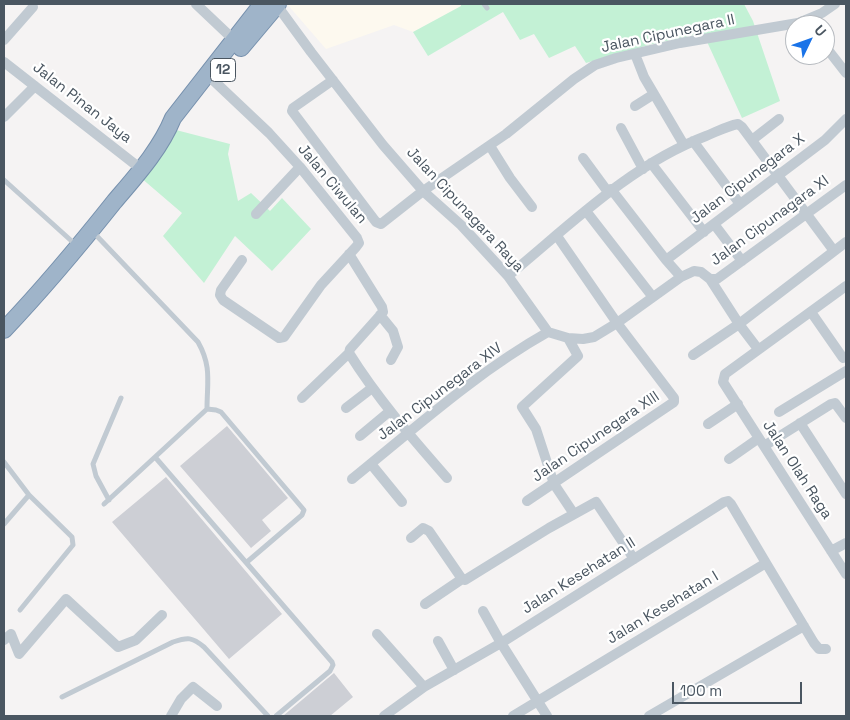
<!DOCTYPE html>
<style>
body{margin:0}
#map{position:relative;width:850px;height:720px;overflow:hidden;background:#f5f3f3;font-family:"Space Grotesk",sans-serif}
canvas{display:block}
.frame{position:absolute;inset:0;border:5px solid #4a5661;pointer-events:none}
.north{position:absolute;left:785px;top:15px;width:50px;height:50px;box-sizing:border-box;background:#fff;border:1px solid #b7bbc0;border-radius:50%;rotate:48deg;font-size:14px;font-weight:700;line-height:20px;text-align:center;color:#4a5661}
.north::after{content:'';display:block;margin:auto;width:18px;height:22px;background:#1a73e8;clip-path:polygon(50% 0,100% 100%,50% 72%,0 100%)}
.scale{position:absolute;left:672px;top:682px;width:130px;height:22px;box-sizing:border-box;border:2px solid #4a5661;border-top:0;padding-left:6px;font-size:15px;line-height:18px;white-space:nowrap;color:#4a5661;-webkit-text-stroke:4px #fff;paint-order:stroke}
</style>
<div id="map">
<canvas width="850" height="720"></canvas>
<div class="frame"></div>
<div class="north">U</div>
<div class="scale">100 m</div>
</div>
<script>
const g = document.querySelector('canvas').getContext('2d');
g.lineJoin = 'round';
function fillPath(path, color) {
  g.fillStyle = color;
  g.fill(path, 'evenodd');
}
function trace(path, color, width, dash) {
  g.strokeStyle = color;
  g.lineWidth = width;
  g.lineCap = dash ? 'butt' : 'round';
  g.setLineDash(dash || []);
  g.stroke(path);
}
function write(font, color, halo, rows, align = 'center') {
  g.font = font + ' "Space Grotesk",sans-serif';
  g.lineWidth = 4.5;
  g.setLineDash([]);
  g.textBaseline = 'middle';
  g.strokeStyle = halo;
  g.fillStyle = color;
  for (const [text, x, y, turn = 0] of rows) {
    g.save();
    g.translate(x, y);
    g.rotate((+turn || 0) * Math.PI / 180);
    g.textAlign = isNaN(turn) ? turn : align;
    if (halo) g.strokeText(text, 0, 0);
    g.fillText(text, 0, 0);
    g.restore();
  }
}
const commercial = new Path2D(`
 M287,4H461L462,6L413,32L394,25L326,49Z`);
const green = new Path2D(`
 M461,4H744L753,21L780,101L742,118L703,33L652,44L586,63L575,46L549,58L534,34L520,40L503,12L428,56L413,32L461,6Z
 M176,130L230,144L228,154L238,201L251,193L270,211L282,198L311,229L272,271L235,236L204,283L163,236L182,213L140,177Z`);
const building = new Path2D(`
 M227,426L288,498L262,520L271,531L251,548L180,466Z
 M166,477L282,614L229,659L112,522Z
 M334,673L353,697L330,716H283Z`);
const service = new Path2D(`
 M484,4L487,8
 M4,180L76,245
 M93,232L198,342C212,367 207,382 207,409
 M4,462L29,495L72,537L73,545L20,610
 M109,500L96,476L93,464L121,398
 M104,504L155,457
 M4,524L29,495
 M247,562L302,515L304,510L221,412L216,410L207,409L155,457L332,662L333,665L330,671L276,716
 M62,697L173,642C188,637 192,637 204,647L268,716`);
const minor = new Path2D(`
 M196,4L234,40
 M276,4L311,52L383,145L423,191L461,225L508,276L548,332L568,338L583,339L594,337L617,323L681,277L694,271L701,272L710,279L739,324L846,242
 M4,40L33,7
 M825,46L846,73
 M635,54L644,77L684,145
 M4,62L141,169
 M333,80L293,108L292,111L376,222L381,224L423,191L506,134L574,79L595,65L616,58L680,43L798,23L822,13L835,4
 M214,81L269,133L300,167L357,238L359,243L356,247L321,285L284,337L279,338L223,300L220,295L221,290L242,260
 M635,106L654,94
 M4,117L35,86
 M621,128L643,169
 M752,140L779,119
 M693,141L740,204
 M490,146L510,178L532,207
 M583,158L608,192
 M651,163L704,232
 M611,189L666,260L681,277
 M586,211L652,296
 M256,214L300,167
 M714,224L742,261
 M349,254L382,307L383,312L350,349L349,353C377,398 412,438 447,478
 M666,260L825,140L846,119
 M508,276C570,225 630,165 706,136C716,132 727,126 738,124L742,127L834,251
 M710,279H717L846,185
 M846,286L725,374L723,382L846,574
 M811,312L843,358
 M380,315L393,331L398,347L391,360
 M568,338L578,356L522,407L536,429L554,484L574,514
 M693,355L739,324L758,349
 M302,398L349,353
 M346,408L372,388
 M779,412L846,371
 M800,423L846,494
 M708,424L738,404
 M360,436L390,411
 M764,446L831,404L835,403L846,418
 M729,459L759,438
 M371,464L402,502
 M352,479C415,428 477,372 548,332
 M527,501L674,402V398L617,323L557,236
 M411,538L423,528L429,531L462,579
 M831,551L846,543
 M425,604L462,579L465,580L549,528L596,502L634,559
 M483,611L501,643L547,716
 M377,634L424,687
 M4,640L11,634L19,654L66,599L118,647L136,640L162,615
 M438,641L454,670
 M171,716L181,699L193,687L217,706
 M384,716L424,687L501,643L724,502L728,501L731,504L766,563
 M513,716L766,563L814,643L819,649H826
 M649,716L804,626`);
const trunk = new Path2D(`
 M241,48L278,4
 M4,330C43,289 79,246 114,202C136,176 160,150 173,118L262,4`);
const shields = [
 [223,70,25]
];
const shieldNames = [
 ["12",223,70]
];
const streetNames = [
 ["Jalan Cipunegara II",668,34,-12],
 ["Jalan Pinan Jaya",82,103,38],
 ["Jalan Cipunegara X",748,179,-37],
 ["Jalan Ciwulan",332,184,50],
 ["Jalan Cipunagara Raya",465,210,47],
 ["Jalan Cipunagara XI",770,221,-36],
 ["Jalan Cipunegara XIV",440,392,-37],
 ["Jalan Cipunegara XIII",596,437,-34],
 ["Jalan Olah Raga",797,470,57],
 ["Jalan Kesehatan II",579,576,-32],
 ["Jalan Kesehatan I",663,608,-31]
];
fillPath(commercial, '#fdf9ef');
fillPath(green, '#c3f1d5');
fillPath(building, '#cdcfd5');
trace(trunk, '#7690ad', 18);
trace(service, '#c1cad2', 5);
trace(minor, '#c1cad2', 10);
trace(trunk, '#9fb4c9', 16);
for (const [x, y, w] of shields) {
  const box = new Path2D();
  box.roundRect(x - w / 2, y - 11.5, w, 23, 4);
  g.fillStyle = '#fff';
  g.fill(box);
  trace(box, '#4a5661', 1);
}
write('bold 14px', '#4a5661', null, shieldNames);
write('15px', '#4a5661', '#fff', streetNames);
</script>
